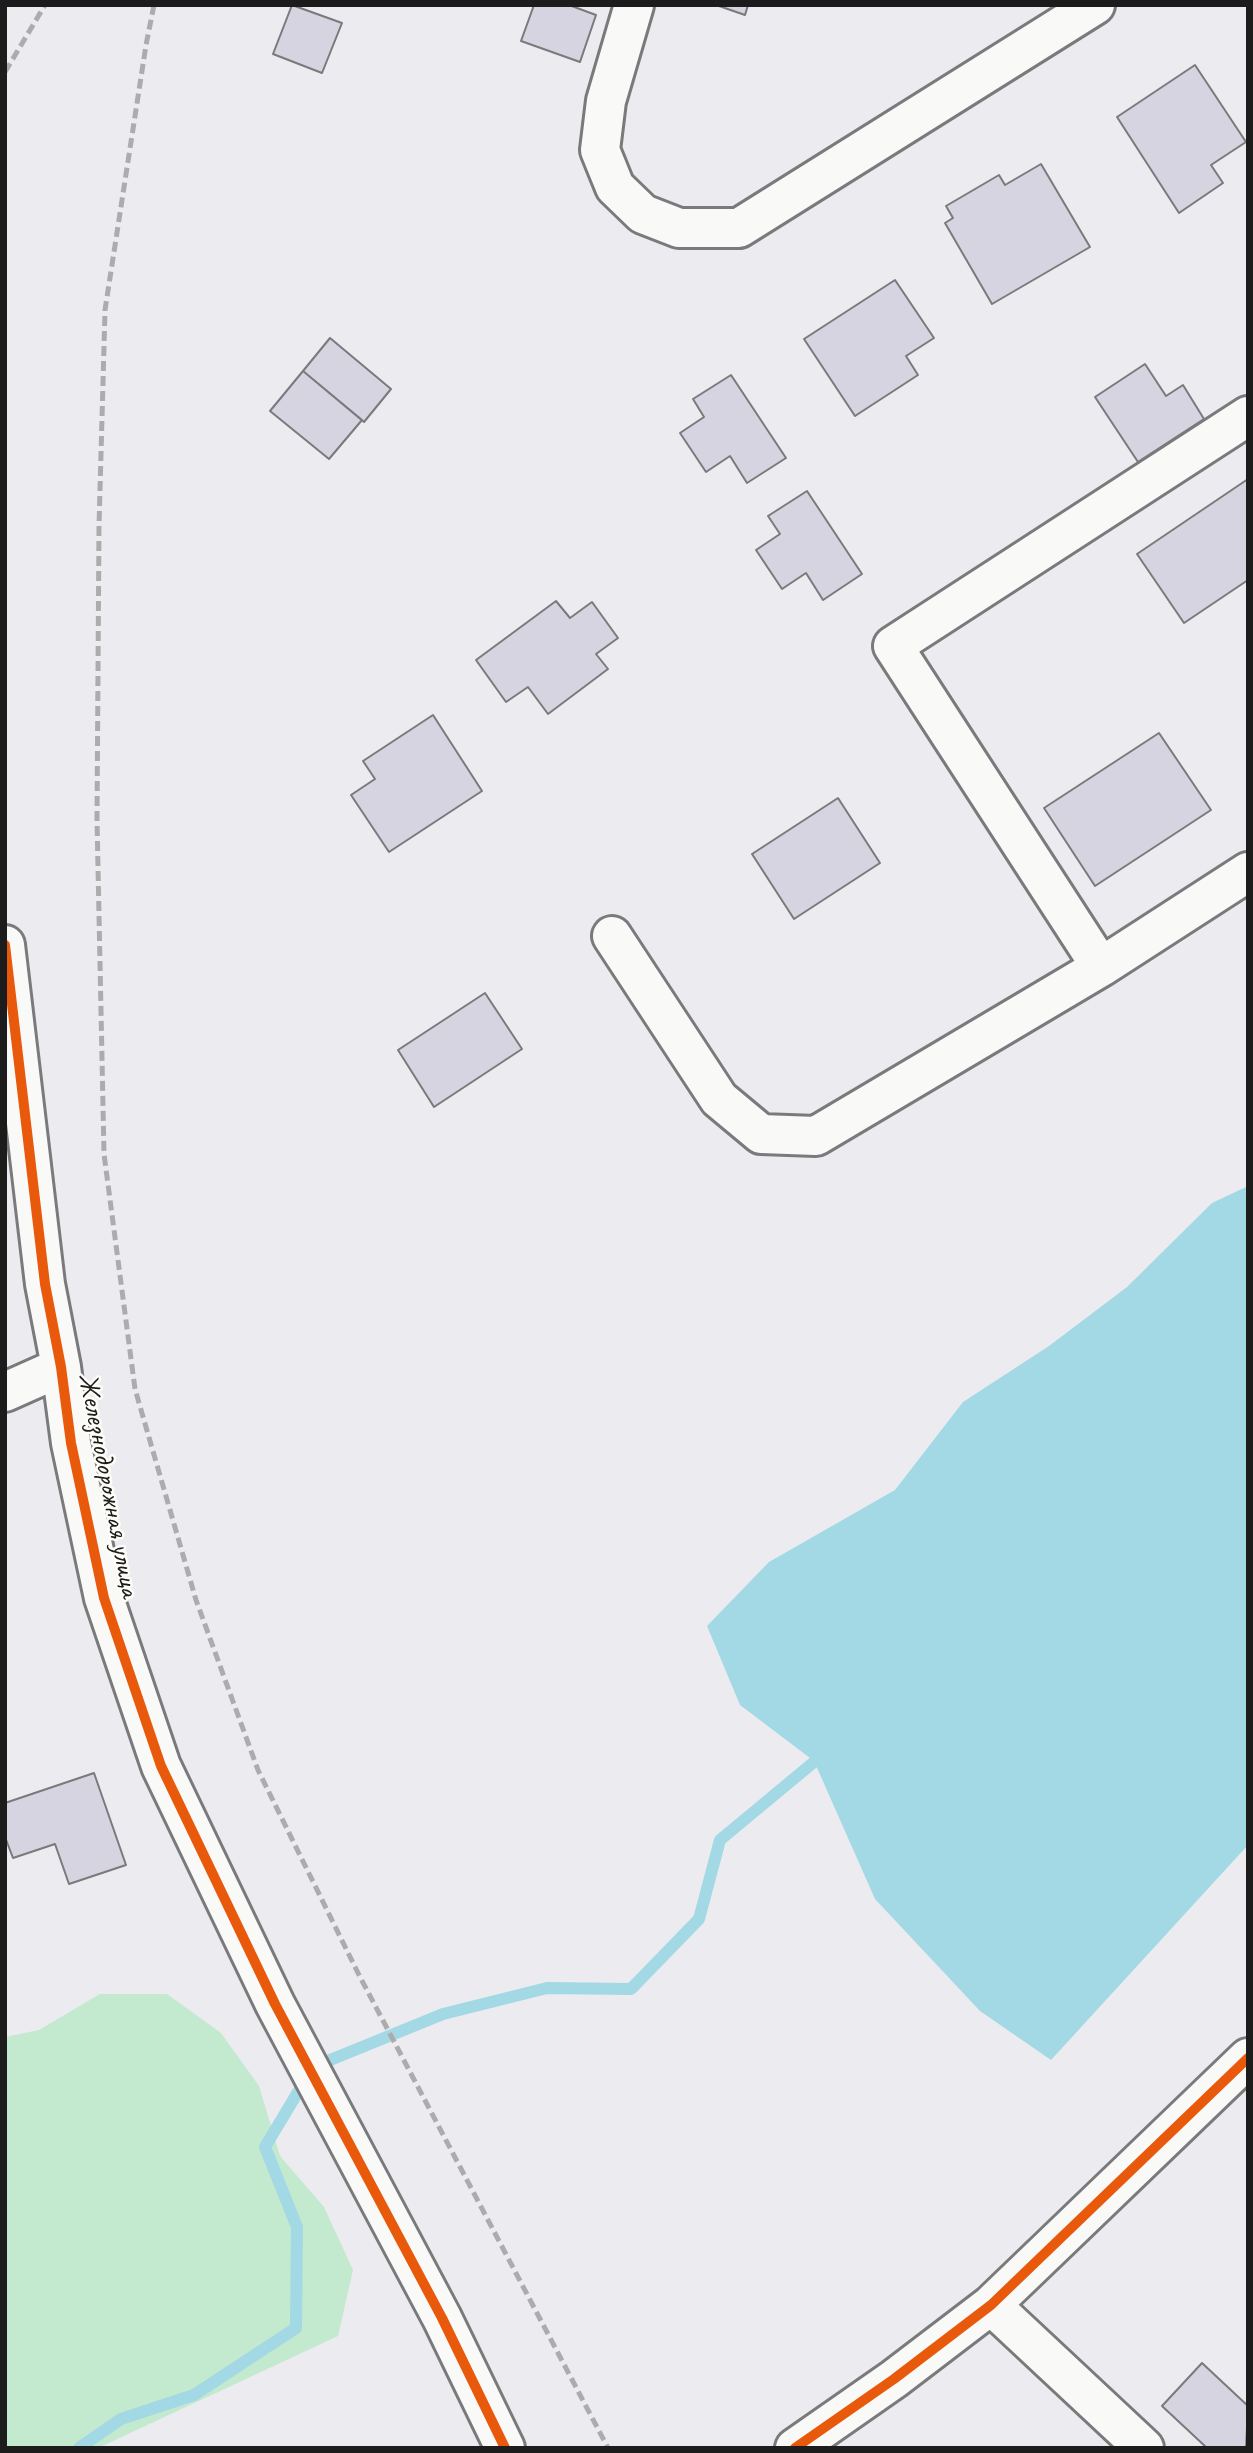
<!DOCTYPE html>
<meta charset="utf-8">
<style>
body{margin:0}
#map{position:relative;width:1253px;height:2453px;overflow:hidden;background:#ecebf0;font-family:Caveat,sans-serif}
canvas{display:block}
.frame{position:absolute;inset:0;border:7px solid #1c1c1c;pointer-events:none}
</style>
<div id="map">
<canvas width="1253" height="2453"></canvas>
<div class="frame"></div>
</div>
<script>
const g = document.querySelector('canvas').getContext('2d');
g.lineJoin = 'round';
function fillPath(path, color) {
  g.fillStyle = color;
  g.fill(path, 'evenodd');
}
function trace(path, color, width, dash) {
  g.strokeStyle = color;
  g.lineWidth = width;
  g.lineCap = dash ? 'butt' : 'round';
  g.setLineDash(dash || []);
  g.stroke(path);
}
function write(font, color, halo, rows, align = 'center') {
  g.font = font + ' Caveat,sans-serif';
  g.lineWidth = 5;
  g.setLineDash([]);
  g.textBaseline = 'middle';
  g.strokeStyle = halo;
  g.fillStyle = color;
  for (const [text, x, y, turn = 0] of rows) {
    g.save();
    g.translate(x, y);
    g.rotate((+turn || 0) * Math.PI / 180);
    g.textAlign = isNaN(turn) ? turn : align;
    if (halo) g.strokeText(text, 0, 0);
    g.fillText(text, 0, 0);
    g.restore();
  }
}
const green = new Path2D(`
 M100,1994H167L221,2033L259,2086L280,2156L324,2207L353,2270L338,2336L98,2448H5V2037L39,2030Z`);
const water = new Path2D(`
 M1248,1186V1845L1051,2060L980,2011L875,1899L814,1761L740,1705L707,1626L769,1562L895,1490L963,1402L1049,1346L1127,1287L1212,1203Z`);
const stream = new Path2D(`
 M79,2448L121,2419L194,2395L296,2328L297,2227L265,2147L313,2067L443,2014L547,1988L631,1989L699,1919L720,1840L826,1752`);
const building = new Path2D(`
 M292,5L342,23L322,73L273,54Z
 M534,5H569L596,15L580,62L521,41Z
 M716,5H748L745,15Z
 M1195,65L1246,142L1211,165L1223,183L1179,213L1117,117Z
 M1041,164L1090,247L992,304L945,223L953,218L946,206L999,175L1005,185Z
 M895,280L934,338L906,356L918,375L855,416L804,339Z
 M330,338L391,389L364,422L303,371Z
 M1145,364L1166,396L1183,385L1204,419L1138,462L1095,397Z
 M303,371L362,420L329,459L270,411Z
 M731,375L786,458L747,483L730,456L706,472L680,433L704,417L693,399Z
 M1248,479V580L1184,623L1137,554Z
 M807,491L862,574L823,600L806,573L782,589L756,550L780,534L768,516Z
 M556,601L570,618L592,602L618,638L596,654L608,669L548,714L528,687L506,702L476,660Z
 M433,715L482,791L389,852L351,795L375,779L363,761Z
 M1159,733L1211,810L1095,886L1044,808Z
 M838,798L880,863L794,919L752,854Z
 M485,993L522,1049L434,1107L398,1050Z
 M94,1773L126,1865L69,1884L55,1844L13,1858L5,1837V1803Z
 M1202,2363L1248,2406L1246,2448H1207L1162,2406Z`);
const minor = new Path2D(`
 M634,5L606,101L600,150L615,187L643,214L679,228H739L1095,5
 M612,936L719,1099L761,1134L816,1136L1101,967L1248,872
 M5,945L45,1284L61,1367L71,1443L104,1598L161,1766L275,2004L442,2318L505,2448
 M1101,967L893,646L1248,416
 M5,1392L61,1367
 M991,2305L1144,2448
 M795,2448L894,2379L991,2305L1248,2058`);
const rail = new Path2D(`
 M154,5L146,45L105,310L99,526L97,819L104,1154L135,1389L196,1600L258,1770L359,1975L608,2448
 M5,72L45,5`);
const cycleway = new Path2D(`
 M5,945L45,1284L61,1367L71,1443L104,1598L161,1766L275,2004L442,2318L505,2448
 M795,2448L894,2379L991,2305L1248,2058`);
const streetNames = [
 ["Железнодорожная улица",108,1485,79]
];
fillPath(green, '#c3e9cf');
fillPath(water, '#a2d9e5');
trace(stream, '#a2d9e5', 12);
fillPath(building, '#d6d4e0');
trace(building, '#7a797b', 2);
trace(minor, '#7a797b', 44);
trace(minor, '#f9f9f8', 38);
trace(rail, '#adacac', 5, [10, 5]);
trace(cycleway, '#e8590c', 10);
write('28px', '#1c1c1c', '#fdfcf7', streetNames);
</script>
